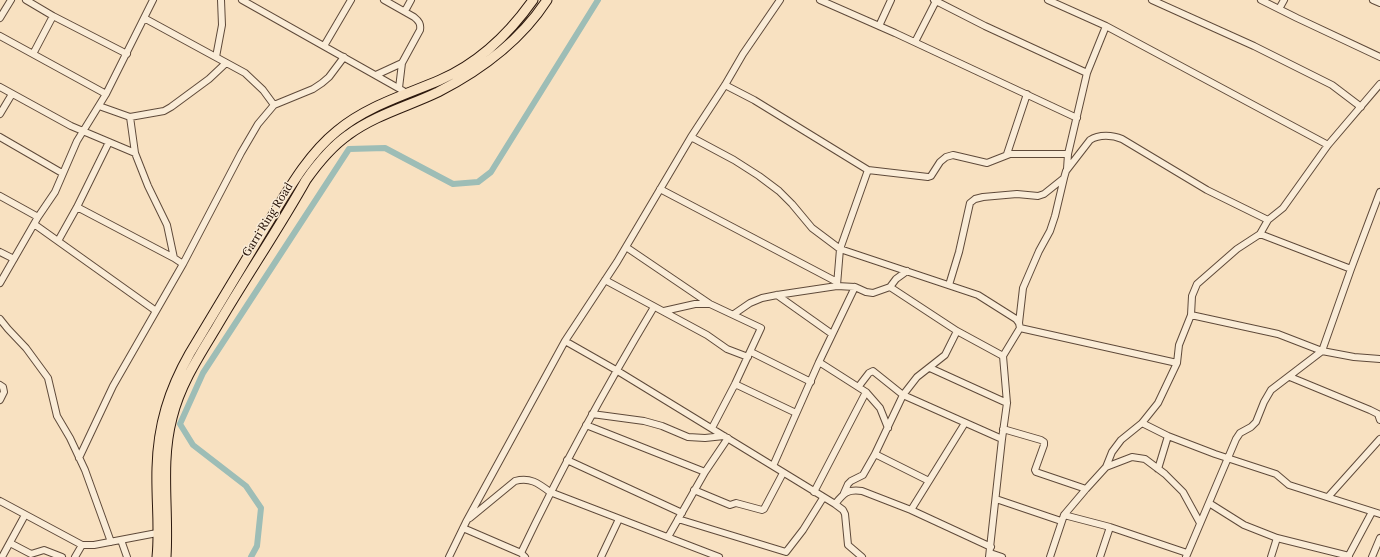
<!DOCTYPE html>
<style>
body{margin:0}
canvas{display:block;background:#f8e1c1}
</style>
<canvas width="1380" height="557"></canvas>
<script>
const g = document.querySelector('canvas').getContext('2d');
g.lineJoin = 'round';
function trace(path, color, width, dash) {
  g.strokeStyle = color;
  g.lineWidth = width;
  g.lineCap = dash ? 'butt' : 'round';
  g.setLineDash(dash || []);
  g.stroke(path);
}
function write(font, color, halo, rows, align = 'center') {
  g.font = font + ' "Libre Caslon Text",serif';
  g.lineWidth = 3;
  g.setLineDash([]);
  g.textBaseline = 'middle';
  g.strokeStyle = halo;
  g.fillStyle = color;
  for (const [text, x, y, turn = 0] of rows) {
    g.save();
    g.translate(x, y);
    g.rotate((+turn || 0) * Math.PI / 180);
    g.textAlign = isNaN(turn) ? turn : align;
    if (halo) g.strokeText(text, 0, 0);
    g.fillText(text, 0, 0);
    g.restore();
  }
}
const canal = new Path2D(`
 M251,557L257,546L261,508L246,486L193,445L180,424L203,373L349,149L385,148L453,184L478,182L491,172L598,0`);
const minor = new Path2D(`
 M26,0L53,16L127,54
 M242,0L407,93
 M384,0L414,17C419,21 421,24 420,30L402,63L399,88
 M820,0L895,33L1077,118
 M934,0L985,26L1087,73
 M1048,0L1106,26L1328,145
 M1152,0L1254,46L1332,85L1361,107
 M1261,0L1297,18L1380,57
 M1373,0L1380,3
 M1279,9L1284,0
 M405,11L411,0
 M0,18L11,0
 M144,18L245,73L263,90L274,105
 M879,26L891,0
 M0,36L106,94
 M915,42L936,1
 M324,46L351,0
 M33,54L53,16
 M216,57L222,25L221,0
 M376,75L402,63
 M725,85L754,100L868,170L928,177L931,176L940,162L946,157L953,155L987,163L1010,154H1068L1067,169
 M0,87L71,126L135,153
 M99,106L130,117L164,111L171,107L209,79L226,63
 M0,114L12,94
 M130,117L135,153L148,186L167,225L174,258L183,264
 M0,137L62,173
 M691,137L734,160L759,176L779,191L792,204L812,228L840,249L978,295L1016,319L1019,323L1020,328L1177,363
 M1007,154L1027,94
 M1068,154L1087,73L1106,26
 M660,189L837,282
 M0,196L38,217
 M77,207L174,258
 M34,224L156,311
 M1260,234L1351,269
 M58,241L77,207L109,142
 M626,247L710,304L761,328L735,384L712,428
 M0,252L14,259
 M605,280L707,335L727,349L748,357
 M0,283L38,217L55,192L77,141L106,94L153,0
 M837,285L840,249L868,170
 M949,285L959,252L970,203L975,199L983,197L1017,194L1038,196L1044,194L1064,178L1066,171L1090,140C1099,134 1113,135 1122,139L1207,190L1268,220
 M890,287L957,331L1003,356
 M777,295L832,334
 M664,311L695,304H709
 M734,314L750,303L762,298L777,295L837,286L855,287L866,292L873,293L890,287L896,279L907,271
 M1191,315L1278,334L1322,351L1354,357L1380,359
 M0,319L8,329L26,348L48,378L57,416L70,438L85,470L111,542
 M1019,323L1023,288L1039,251L1050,231L1055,216L1064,178
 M565,341L616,370L835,504L843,510L845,514L848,545L862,557
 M751,352L811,382
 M819,362L866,392L880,408L888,428
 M930,368L1007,403
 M1290,377L1370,410L1378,414L1380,420
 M735,384L796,413
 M0,385L3,387L4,392L0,400
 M859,386L869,373L873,371L903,395L1002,439
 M592,414L644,421L662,426L688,437L705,438L724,436
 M1142,423L1168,436L1215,454L1276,474L1289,485L1380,514
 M586,425L705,472
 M1003,429L1041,440L1044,442V445L1035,470L1036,472L1086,489
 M875,454L929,481
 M79,458L113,386L183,264L241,153L258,124L274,105L313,89L322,83L329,77L344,57
 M567,460L682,513
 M773,466L819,362L855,287
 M1106,467L1132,457L1145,459L1165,474L1183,492L1200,523
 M1158,469L1168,436
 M694,490L730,505L736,503L762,510L764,509L783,473
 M814,492L866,392
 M844,493L848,484L851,481L863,475L875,454L903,395L917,377L945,355L957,331
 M1328,497L1380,439
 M996,499L1061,521
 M0,501L82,545H94L157,533
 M1209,503L1244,525L1277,538L1349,556
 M835,504C844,493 847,489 862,491L911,510L991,547
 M911,510L965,423
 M1064,515L1110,527L1187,553
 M470,518L515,481C530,477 538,483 550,492L719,557
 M678,519L786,552L803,530L823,498
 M463,528L521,553L525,557
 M668,537L705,472L728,438
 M121,540L127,557
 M10,543L31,554L44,550L62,557
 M521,553C561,469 606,387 654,307
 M990,553L1002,557
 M2,557L25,515
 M75,557L82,545
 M449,557L466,522L565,341L617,262L691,137L725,85L743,54L780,0
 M601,557L619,519
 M989,557L1002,439L1007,403L1003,356L1020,328
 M1050,557L1064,515L1086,489L1106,467L1112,452L1121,440L1142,423L1158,403L1177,363L1179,345L1191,315L1192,296L1197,284L1237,249L1260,234L1268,220L1283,208L1328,145L1380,84
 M1100,557L1110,527
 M1186,557L1236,439L1240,433L1251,427L1256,422L1264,402L1271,390L1322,351L1351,269L1380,192
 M1271,557L1277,538
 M1348,557L1372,512
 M1372,557L1380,538`);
const highway = new Path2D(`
 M157,557C160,528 156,498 157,468C158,425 169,390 190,353C215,311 240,269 265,228C286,194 306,156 337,131C367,106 405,95 440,80C479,63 509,34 533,0
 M166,557C169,510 160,463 172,418C180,385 199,356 216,328C245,278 278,230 306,180C318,163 331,147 348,135C375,115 409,106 438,92C481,70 521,40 547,0`);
const streetNames = [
 ["Garri Ring Road",268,220,-58]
];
trace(canal, '#9dbdb6', 6);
trace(minor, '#5f4a3a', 8);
trace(highway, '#2c180d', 11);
trace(minor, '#faecd7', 6);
trace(highway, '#f8e1c1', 9);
write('11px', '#2c180d', '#faecd7', streetNames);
</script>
